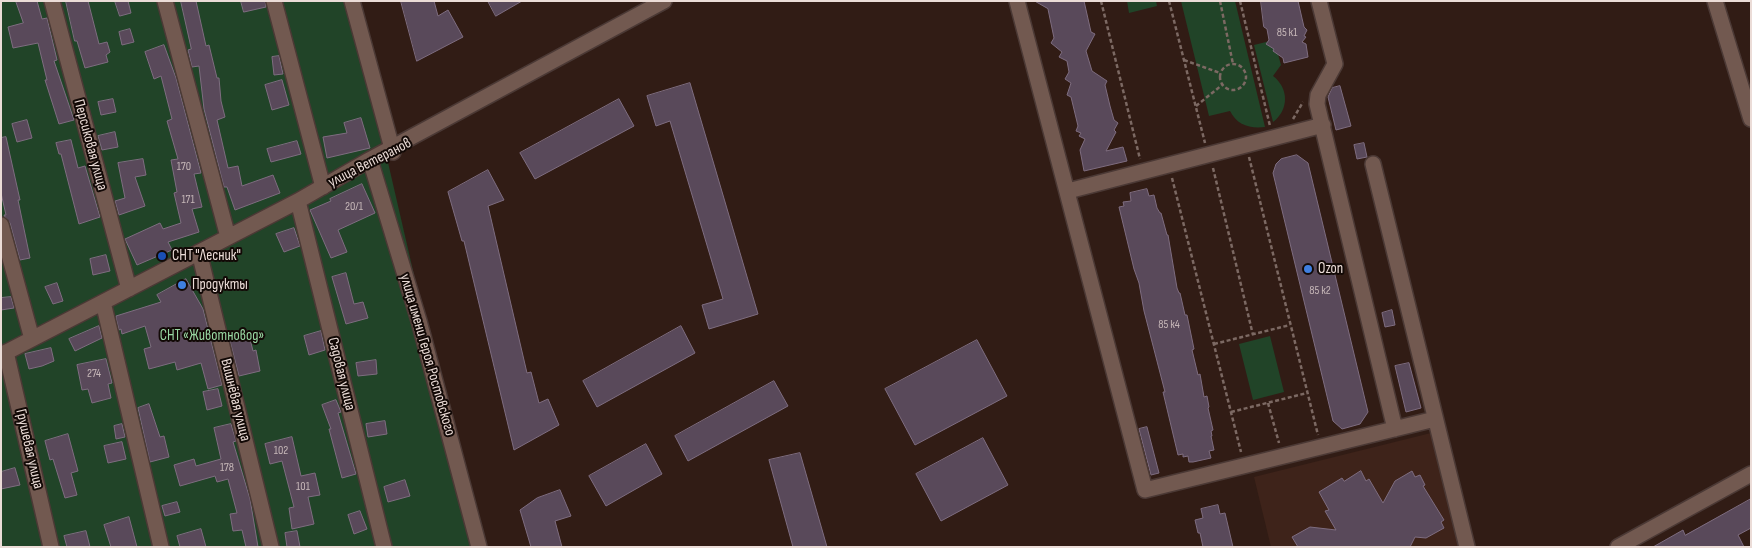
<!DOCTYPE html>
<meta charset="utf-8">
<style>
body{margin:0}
#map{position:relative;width:1752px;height:548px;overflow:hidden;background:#311c15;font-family:"Sofia Sans Condensed",sans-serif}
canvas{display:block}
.frame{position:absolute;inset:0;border:2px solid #ebdcd7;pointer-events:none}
</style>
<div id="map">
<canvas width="1752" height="548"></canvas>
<div class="frame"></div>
</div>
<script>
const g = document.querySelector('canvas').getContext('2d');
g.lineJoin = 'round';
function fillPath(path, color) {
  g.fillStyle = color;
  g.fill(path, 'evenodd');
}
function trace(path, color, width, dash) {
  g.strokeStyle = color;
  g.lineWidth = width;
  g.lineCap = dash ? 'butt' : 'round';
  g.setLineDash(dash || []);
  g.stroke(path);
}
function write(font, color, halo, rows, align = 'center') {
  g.font = font + ' "Sofia Sans Condensed",sans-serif';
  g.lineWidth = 4;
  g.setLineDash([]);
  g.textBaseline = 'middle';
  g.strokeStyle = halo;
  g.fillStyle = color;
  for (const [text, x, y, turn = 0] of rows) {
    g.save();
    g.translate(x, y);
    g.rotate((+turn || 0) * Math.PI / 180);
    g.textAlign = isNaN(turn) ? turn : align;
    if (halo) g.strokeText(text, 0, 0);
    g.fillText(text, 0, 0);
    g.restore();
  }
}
const built = new Path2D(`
 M1435,432L1462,547H1271L1254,477Z`);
const green = new Path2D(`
 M1,1H346L374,102L477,547H1Z
 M1127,1H1156L1157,6L1129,13Z
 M1181,1H1235L1265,127C1250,129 1237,125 1230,111L1209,116Z
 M1274,40L1281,65L1273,76C1289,88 1289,110 1273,122L1254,45Z
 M1270,336L1284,392L1253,400L1239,344Z`);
const building = new Path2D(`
 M16,1H37L42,19L47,18L57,60L54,61L74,120L59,124L45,80H47L38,43L13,48L8,27L23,23Z
 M66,1H88L99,44L107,42L110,52L106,55L108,62L85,68L77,41H75Z
 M115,1H128L131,13L120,16Z
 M181,1H196L206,46L209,45L217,78H219L221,101L225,117L217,120L228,168L238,166L242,186L273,175L280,193L235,210L227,187H224L204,109L199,66L192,67L188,50L191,49Z
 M241,1H265L266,7L244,12Z
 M401,1H434L438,16L448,10L463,37L417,61Z
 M488,1H522L496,16Z
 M1035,1H1084L1091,32L1095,34L1086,51L1092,71L1107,81L1105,85L1110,106L1114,120L1118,123L1114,130L1116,132L1106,151L1123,147L1127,161L1084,171L1080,150L1085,139L1079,136L1081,133L1076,131L1078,126L1071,97L1067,95L1071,83L1065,79L1069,72L1067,61L1059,57L1062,52L1051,43L1054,38L1048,9Z
 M1261,1H1298L1304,27L1307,30L1304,36L1306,37L1302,42L1306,44L1308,57L1284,63L1283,58L1273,51L1274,49L1266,44L1269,40L1267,29L1264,27Z
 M130,29L134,42L122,45L119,32Z
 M164,45L176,78L201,173L194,174L202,207L192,209L199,232L168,242L172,250L137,265L125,239L160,223L163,229L181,223L174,193L177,192L171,160L178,159L167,121L172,119L161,76L154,79L145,52Z
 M279,56L283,74L274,75L272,57Z
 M282,80L289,105L272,110L265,85Z
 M690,83L758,314L709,329L702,305L723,299L670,121L656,126L647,96Z
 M1340,86L1351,126L1336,130L1328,97L1332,88Z
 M113,99L116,112L101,115L98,102Z
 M619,99L634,126L535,179L520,153Z
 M361,118L370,148L327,158L323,137L347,133L344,123Z
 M27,120L32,138L17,142L12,124Z
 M115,132L118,147L102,150L98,136Z
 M6,137L20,200H18L30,258L20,260L10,223L5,217L4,215H6L1,193V138Z
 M71,140L78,168L85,166L100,217L79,224L61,154H59L56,143Z
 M297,141L301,154L271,162L267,149Z
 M1364,143L1367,157L1357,159L1354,145Z
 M1297,155L1308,163L1368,412L1360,424L1342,429L1333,421L1273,173L1276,164L1281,159Z
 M143,159L146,175L135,177L145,206L119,215L115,201L125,198L118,163Z
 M488,170L504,200L488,206L527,373L531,372L539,403L548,399L559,425L514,450L464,241H462L448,192Z
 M362,184L375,213L338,230L347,252L331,258L310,210L331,201L330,199Z
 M1147,189L1149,196L1154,195L1157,208L1160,213H1161L1167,235H1168L1177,288L1179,293H1180L1185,315H1187L1194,349L1192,350L1198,375L1200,374L1204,397L1207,396L1209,407L1208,408L1213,430L1211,431L1212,436H1211L1214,450L1209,451L1211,458L1193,462H1189L1188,456L1183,457V454L1178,455L1163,392H1165L1144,311L1139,283L1134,269L1119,207L1124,206L1123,202L1131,201L1130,193Z
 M294,228L300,246L284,252L276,234Z
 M106,255L110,271L93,275L90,259Z
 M346,273L354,304L363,302L368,318L346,324L332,277Z
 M186,279L203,309L222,385L208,389L201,363L177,370L175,362L149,369L144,349L151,347L145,326L122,334L121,329L119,330L116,318V316L161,302L157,295Z
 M57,283L63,301L53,304L45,287Z
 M11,297L14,308L1,310V298Z
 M1392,310L1395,325L1385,327L1382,313Z
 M99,326L102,338L75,351L69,339Z
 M681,326L695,353L597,407L583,381Z
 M248,331L253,351L256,350L260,371L239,376L230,341L234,340L233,334Z
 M321,331L325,350L309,355L304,336Z
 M977,340L1007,396L915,445L885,389Z
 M51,348L54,361L42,366L29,369L25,354Z
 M106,359L112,383L108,384L111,398L92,403L88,389L82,390L77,365Z
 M376,360L377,374L358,376L356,363Z
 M1409,363L1421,408L1406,412L1395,366Z
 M774,381L788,406L688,461L675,436Z
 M218,389L222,406L207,410L203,392Z
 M336,400L341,412L338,413L356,474L342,478L329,429H331L322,405Z
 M149,404L160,437L164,436L169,457L150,462L138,408Z
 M385,421L387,434L368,437L366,424Z
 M122,424L125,437L116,439L114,426Z
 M231,424L236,441L233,442L250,499L258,547H246L242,530L233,531L230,514L237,513L228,479L217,482L215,476L180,486L174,465L194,459L196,466L221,459L214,428Z
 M1147,427L1159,473L1151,475L1139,429Z
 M68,434L78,471L71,473L77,495L65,498L53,459L50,460L45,441Z
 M292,437L301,476L315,473L320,495L308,497L314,524L292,529L289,508L294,507L282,461L270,464L265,444Z
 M983,438L1008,485L941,521L916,474Z
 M122,442L126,459L108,463L104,446Z
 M646,444L662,474L606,506L589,476Z
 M800,453L827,547H793L769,460Z
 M15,468L20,485L1,489V472Z
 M1361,471L1366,481L1369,479L1383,503L1395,481L1412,471L1415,477L1420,475L1425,485L1423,486L1444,520L1441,522L1444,528L1426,538L1415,537L1410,547H1298L1292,537L1310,527L1336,530L1325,511L1329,510L1319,492L1342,478L1344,481Z
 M405,480L410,496L388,502L384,487Z
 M560,490L571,516L555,521L562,547H531L520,510L537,498Z
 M1751,499V528L1738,535L1744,547H1653L1683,530L1685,535Z
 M177,502L180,512L165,516L162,506Z
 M1218,505L1220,514L1225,513L1233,547H1203L1200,533H1198L1195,520L1203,518L1201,509Z
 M360,511L367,529L354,534L348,515Z
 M129,517L137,547H111L104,525Z
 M201,529L206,547H180L177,536Z
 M86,531L90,547H67L64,536Z
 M297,531L300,547H287L285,533Z`);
const path = new Path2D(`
 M1101,1L1140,159
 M1169,1L1205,143
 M1220,1L1233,64
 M1240,1L1270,126
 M1184,60L1220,73
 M1220 77a13 13 0 1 1 26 0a13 13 0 1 1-26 0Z
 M1196,106L1222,85
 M1293,119L1303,102
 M1249,157L1318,435
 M1213,168L1253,335
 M1172,178L1241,452
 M1214,344L1290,325
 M1268,403L1279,443
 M1231,412L1307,393`);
const minor = new Path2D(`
 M52,1L129,289
 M165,1L228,237
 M274,1L323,187
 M352,1L393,152
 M1017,1L1145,490L1435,419
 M1319,1L1335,64L1318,95L1317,104L1395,429
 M1715,1L1751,119
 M371,163L419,321L479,547
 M1373,164L1467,547
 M1068,191L1323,125
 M298,201L384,547
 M1,225L32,339
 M199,252L271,547
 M103,302L161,547
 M6,352L51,547
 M1,355L298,201L369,160L664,1
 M1618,547L1751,474`);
const markers = [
 [162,256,5,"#1a4fb4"],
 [1308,269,5,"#3f7fe0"],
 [182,285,5,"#3f7fe0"]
];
const numberNames = [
 ["85 к1",1287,33],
 ["170",184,167],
 ["171",188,200],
 ["20/1",354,207],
 ["85 к2",1320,291],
 ["85 к4",1169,325],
 ["274",94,374],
 ["102",281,451],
 ["178",227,468],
 ["101",303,487]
];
const streetNames = [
 ["Персиковая улица",90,145,75],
 ["улица Ветеранов",370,163,-27],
 ["улица имени Героя Ростовского",427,355,74],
 ["Садовая улица",341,374,76],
 ["Вишнёвая улица",235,400,76],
 ["Грушевая улица",29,449,77]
];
const poiNames = [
 ["СНТ \"Лесник\"",172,256],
 ["Ozon",1318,269],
 ["Продукты",192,285]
];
const parkNames = [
 ["СНТ «Животновод»",212,336]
];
fillPath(built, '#3e231a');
fillPath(green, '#214428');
fillPath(building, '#59495a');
trace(building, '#7e6d80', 1);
trace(minor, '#4b3935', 18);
trace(path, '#7c6963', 2.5, [4, 2.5]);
trace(minor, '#725950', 15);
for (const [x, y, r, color] of markers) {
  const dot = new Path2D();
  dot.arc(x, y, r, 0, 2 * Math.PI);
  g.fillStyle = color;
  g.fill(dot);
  trace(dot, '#120906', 2);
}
write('12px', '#c6b7b8', null, numberNames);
write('15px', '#ebdcd7', '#120906', streetNames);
write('15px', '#ebdcd7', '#120906', poiNames, 'left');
write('15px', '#99d8a3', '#120906', parkNames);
</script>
